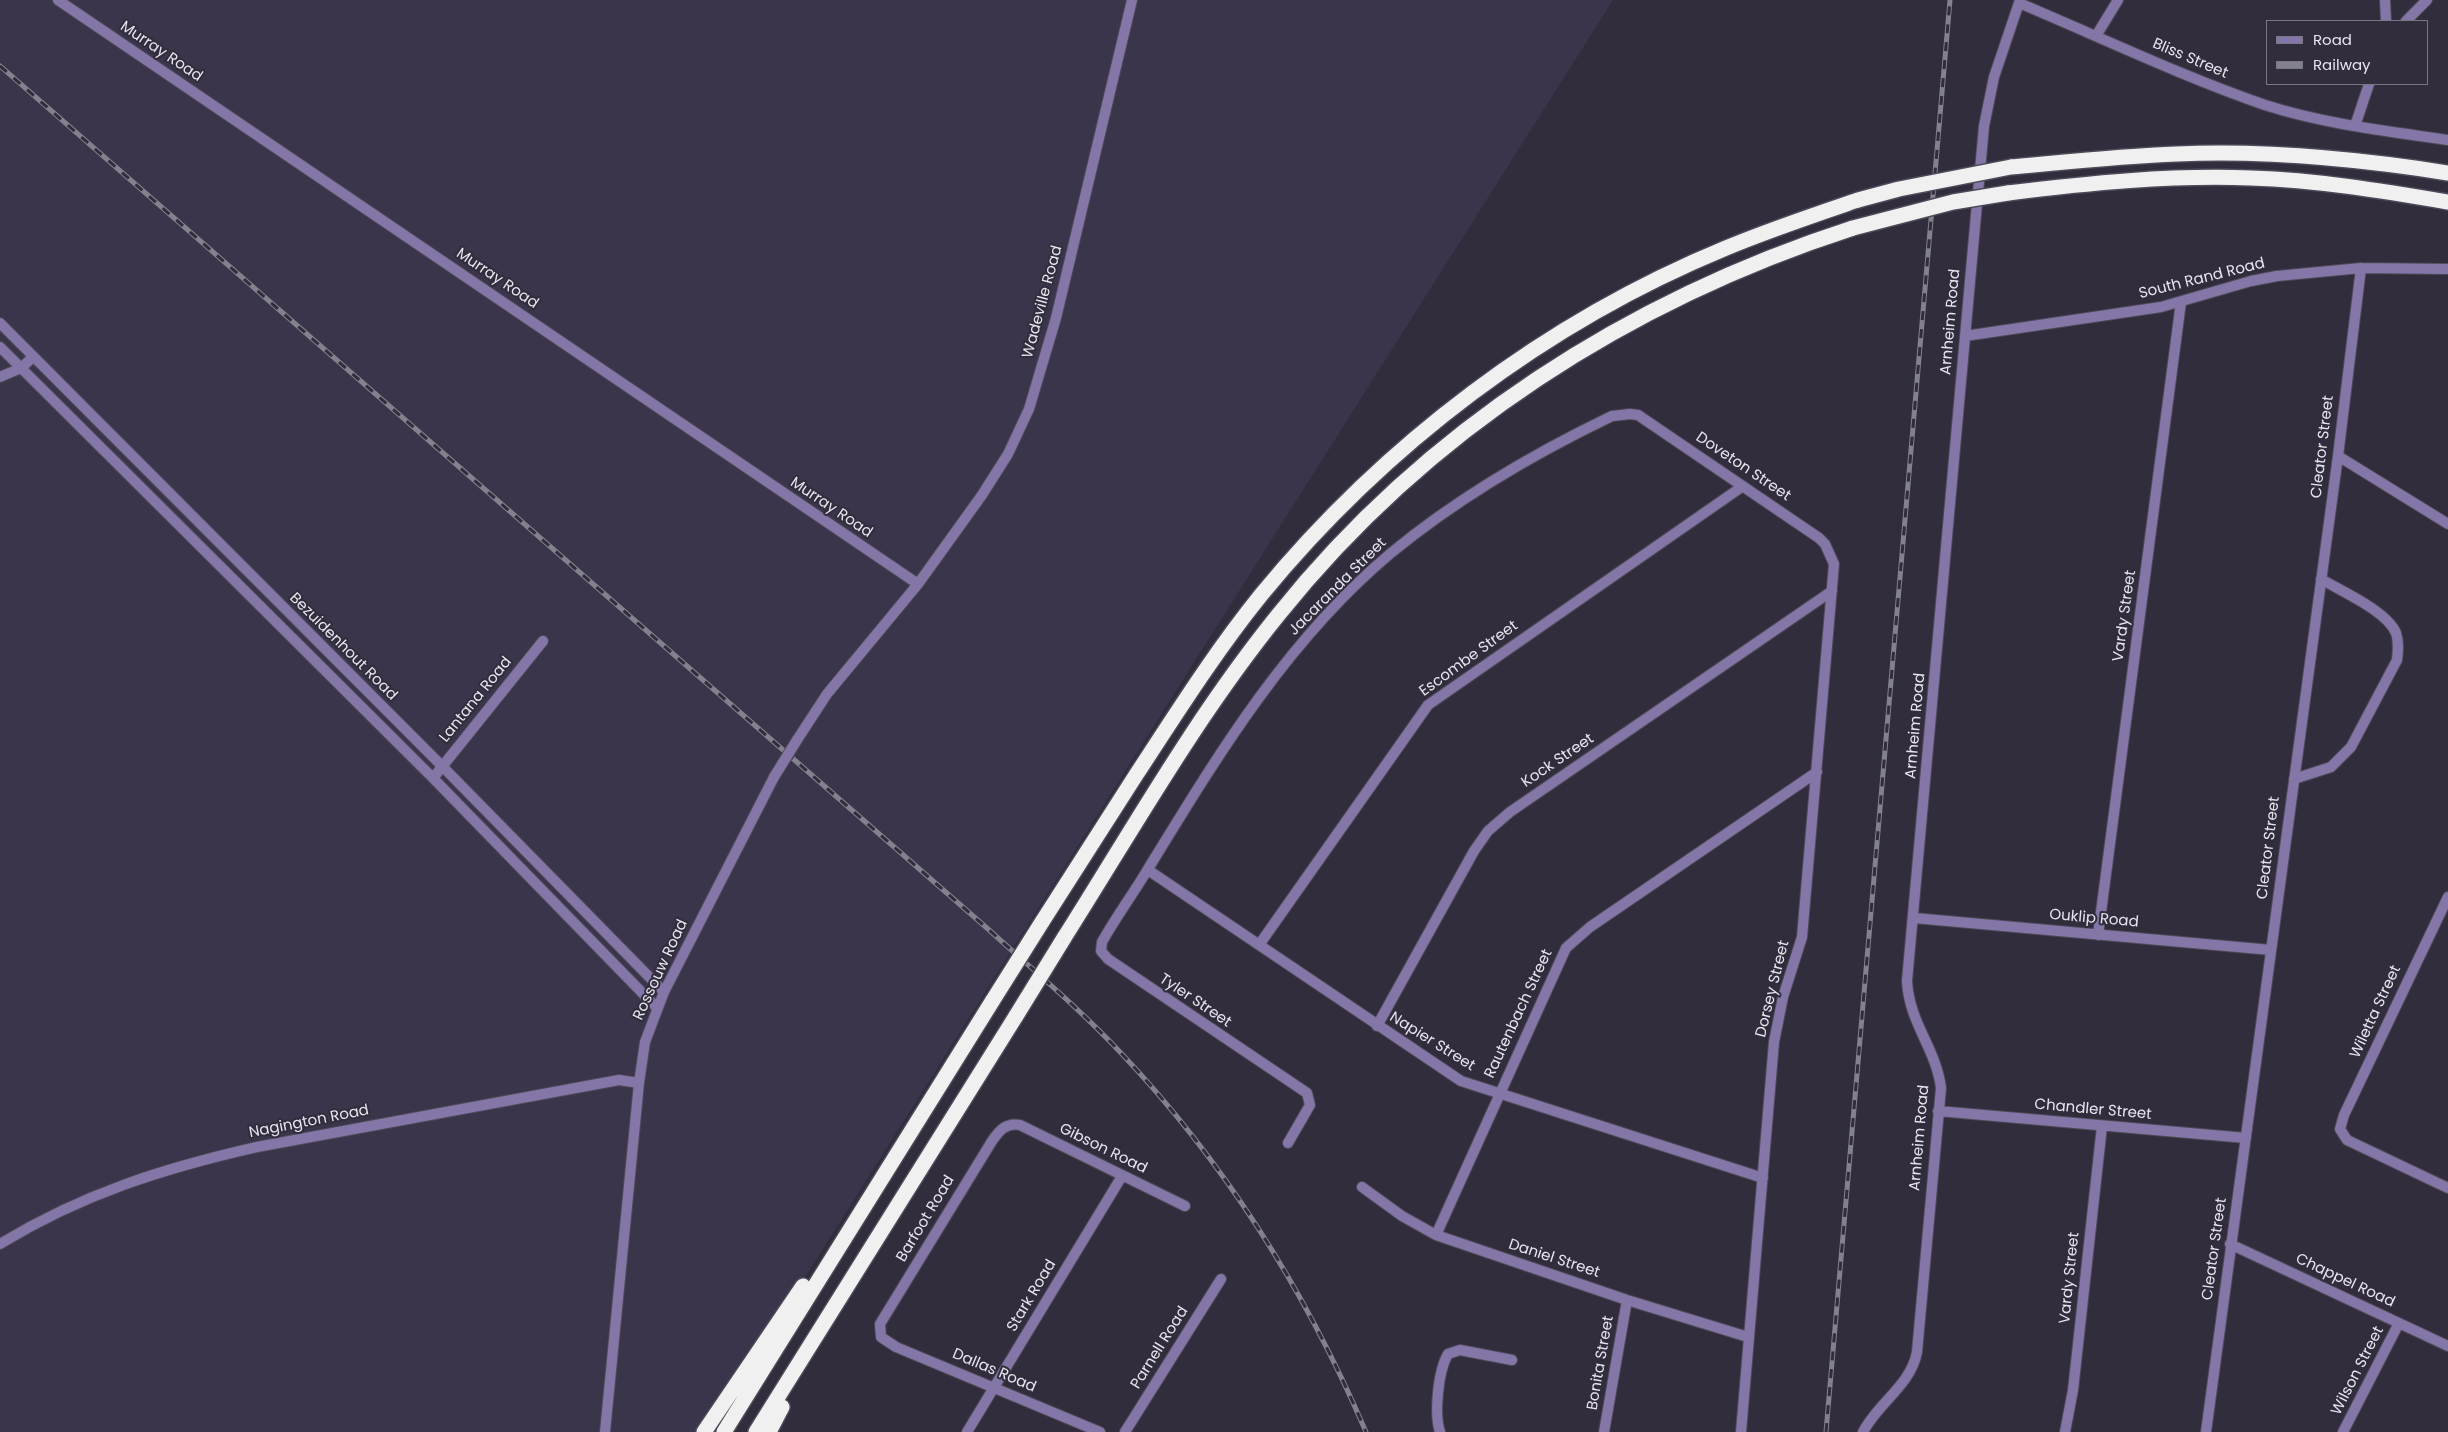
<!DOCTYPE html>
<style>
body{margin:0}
#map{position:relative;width:2448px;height:1432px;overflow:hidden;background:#312d3d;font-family:Poppins,sans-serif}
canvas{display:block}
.legend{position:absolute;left:2266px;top:20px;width:162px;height:65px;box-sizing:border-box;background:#312d3d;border:1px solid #7a7684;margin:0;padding:6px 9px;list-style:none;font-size:15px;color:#e7e4ef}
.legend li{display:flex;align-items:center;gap:10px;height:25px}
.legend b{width:25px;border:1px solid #7a7684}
</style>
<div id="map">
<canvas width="2448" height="1432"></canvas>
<ul class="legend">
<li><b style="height:6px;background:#8477a7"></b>Road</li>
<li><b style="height:6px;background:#84818e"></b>Railway</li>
</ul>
</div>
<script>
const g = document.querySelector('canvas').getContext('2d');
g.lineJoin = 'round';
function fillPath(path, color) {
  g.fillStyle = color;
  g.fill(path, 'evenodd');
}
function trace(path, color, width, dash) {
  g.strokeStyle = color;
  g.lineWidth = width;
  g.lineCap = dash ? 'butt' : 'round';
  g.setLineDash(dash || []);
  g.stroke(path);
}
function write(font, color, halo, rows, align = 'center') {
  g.font = font + ' Poppins,sans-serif';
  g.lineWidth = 4;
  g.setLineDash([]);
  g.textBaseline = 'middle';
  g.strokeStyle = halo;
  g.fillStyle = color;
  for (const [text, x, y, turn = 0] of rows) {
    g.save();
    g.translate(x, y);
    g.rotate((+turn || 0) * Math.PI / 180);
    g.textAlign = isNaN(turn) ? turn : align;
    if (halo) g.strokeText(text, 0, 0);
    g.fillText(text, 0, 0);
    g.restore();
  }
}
const built = new Path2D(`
 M0,0H1613L707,1432H0Z`);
const minor = new Path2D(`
 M58,0L918,584
 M2385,0L2386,21
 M2019,3C2100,37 2181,76 2265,105C2324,124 2387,131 2448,140
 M2406,21L2427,0
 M2096,36L2118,0
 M2355,126L2369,84
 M0,323L442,766L664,992
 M1965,336L2161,307L2251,281L2277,276L2361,268L2448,269
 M0,347L433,778L657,1008
 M0,377L21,368L33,357
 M2338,456L2448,524
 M797,740L827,694L918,584L982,495L1008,454L1029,409L1056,318L1132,0
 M433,778L543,641
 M2294,779L2331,767L2351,747L2397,660C2398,651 2399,642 2396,633C2387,611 2341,591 2321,579
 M1148,870L1461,1081L1763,1178
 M2448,897L2344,1115L2340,1129L2347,1140L2448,1188
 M1914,918L2271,950
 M2098,935L2181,302
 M1259,945L1428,705L1743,486
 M1377,1026L1474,851L1488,831L1510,812L1832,591
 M1938,1111L2246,1138
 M1288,1143L1310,1105L1307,1093L1108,959L1101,951L1102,942C1116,917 1133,894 1148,869C1218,755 1287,640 1391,553C1459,497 1533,454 1612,416L1630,414L1638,415L1819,538L1825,544L1834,564L1802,937L1783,997L1774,1042L1741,1432
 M1362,1187L1402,1216L1436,1235L1627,1300L1748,1337
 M1436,1235L1566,948L1590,927L1817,772
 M0,1244C82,1194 164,1168 257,1147L619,1080L639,1083
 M2230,1244L2448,1346
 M605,1432L639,1083L645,1042L664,992L774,777
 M967,1432L1122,1176
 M1100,1432L896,1347L881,1337L880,1324L992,1141C999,1131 1006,1122 1020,1125L1185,1206
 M1125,1432L1221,1279
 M1440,1432C1434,1414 1438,1371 1448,1354L1460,1350L1512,1360
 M1604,1432L1627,1300
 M1863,1432C1878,1403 1911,1385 1917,1352L1941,1088C1936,1048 1909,1023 1907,981L1984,126L1994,77L2020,0
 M2065,1432L2073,1390L2102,1126
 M2206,1432L2338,456L2361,268
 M2343,1432L2399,1323`);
const motorway = new Path2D(`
 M2011,167C2066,162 2121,156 2177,154C2267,150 2359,159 2448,173
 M2008,193C2089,183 2170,175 2251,178C2317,180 2383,191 2448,202
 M1042,922C1073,873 1105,824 1136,775C1176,714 1215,652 1261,595C1384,445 1546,322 1726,248C1769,230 1814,215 1858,200
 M1064,938C1133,829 1197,715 1279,614C1427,429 1630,300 1853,228
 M704,1432L803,1286
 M724,1432L993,1000
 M756,1432L1016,1016
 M769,1432L782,1407`);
const rail = new Path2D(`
 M0,66L988,929C1033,970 1080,1009 1121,1053C1226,1164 1306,1292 1366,1432
 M1826,1432L1950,0`);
const minorBridge = new Path2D(`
 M774,777L797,740`);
const motorwayBridge = new Path2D(`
 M1858,200L1899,189L2011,167
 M1853,228L1953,202L2008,193
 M993,1000L1042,922
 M1016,1016L1064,938`);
const streetNames = [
 ["Murray Road",161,52,34],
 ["Bliss Street",2190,59,23],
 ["Murray Road",497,279,34],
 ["South Rand Road",2202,279,-14],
 ["Wadeville Road",1043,302,-75],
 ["Arnheim Road",1951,322,-85],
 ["Cleator Street",2323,447,-83],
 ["Doveton Street",1743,467,34],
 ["Murray Road",831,508,34],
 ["Jacaranda Street",1338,587,-45],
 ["Vardy Street",2125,616,-82],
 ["Bezuidenhout Road",343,647,45],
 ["Escombe Street",1469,659,-36],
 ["Lantana Road",476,700,-51],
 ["Arnheim Road",1916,726,-85],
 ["Kock Street",1558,761,-34],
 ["Cleator Street",2269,848,-83],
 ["Ouklip Road",2094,919,5],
 ["Rossouw Road",661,970,-65],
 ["Dorsey Street",1773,989,-76],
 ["Tyler Street",1195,1001,34],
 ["Wiletta Street",2376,1012,-65],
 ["Rautenbach Street",1519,1014,-65],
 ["Napier Street",1432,1042,32],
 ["Chandler Street",2093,1110,5],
 ["Nagington Road",309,1122,-11],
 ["Arnheim Road",1920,1138,-85],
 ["Gibson Road",1103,1149,26],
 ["Barfoot Road",926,1219,-59],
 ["Cleator Street",2215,1249,-82],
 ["Daniel Street",1554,1259,18],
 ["Vardy Street",2070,1278,-84],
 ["Chappel Road",2345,1281,25],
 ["Stark Road",1032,1296,-59],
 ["Parnell Road",1160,1348,-58],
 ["Bonita Street",1601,1363,-80],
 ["Dallas Road",994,1371,23],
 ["Wilson Street",2358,1371,-63]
];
fillPath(built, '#3b354b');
trace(minor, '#4e4a59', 12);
trace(motorway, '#4e4a59', 18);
trace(minor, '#8477a7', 10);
trace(motorway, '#f0f0f0', 15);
trace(rail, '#84818e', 5);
trace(rail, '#312d3d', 3, [9]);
trace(minorBridge, '#4e4a59', 12, []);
trace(motorwayBridge, '#4e4a59', 18, []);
trace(minorBridge, '#8477a7', 10);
trace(motorwayBridge, '#f0f0f0', 15);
write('15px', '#e7e4ef', '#312d3d', streetNames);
</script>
